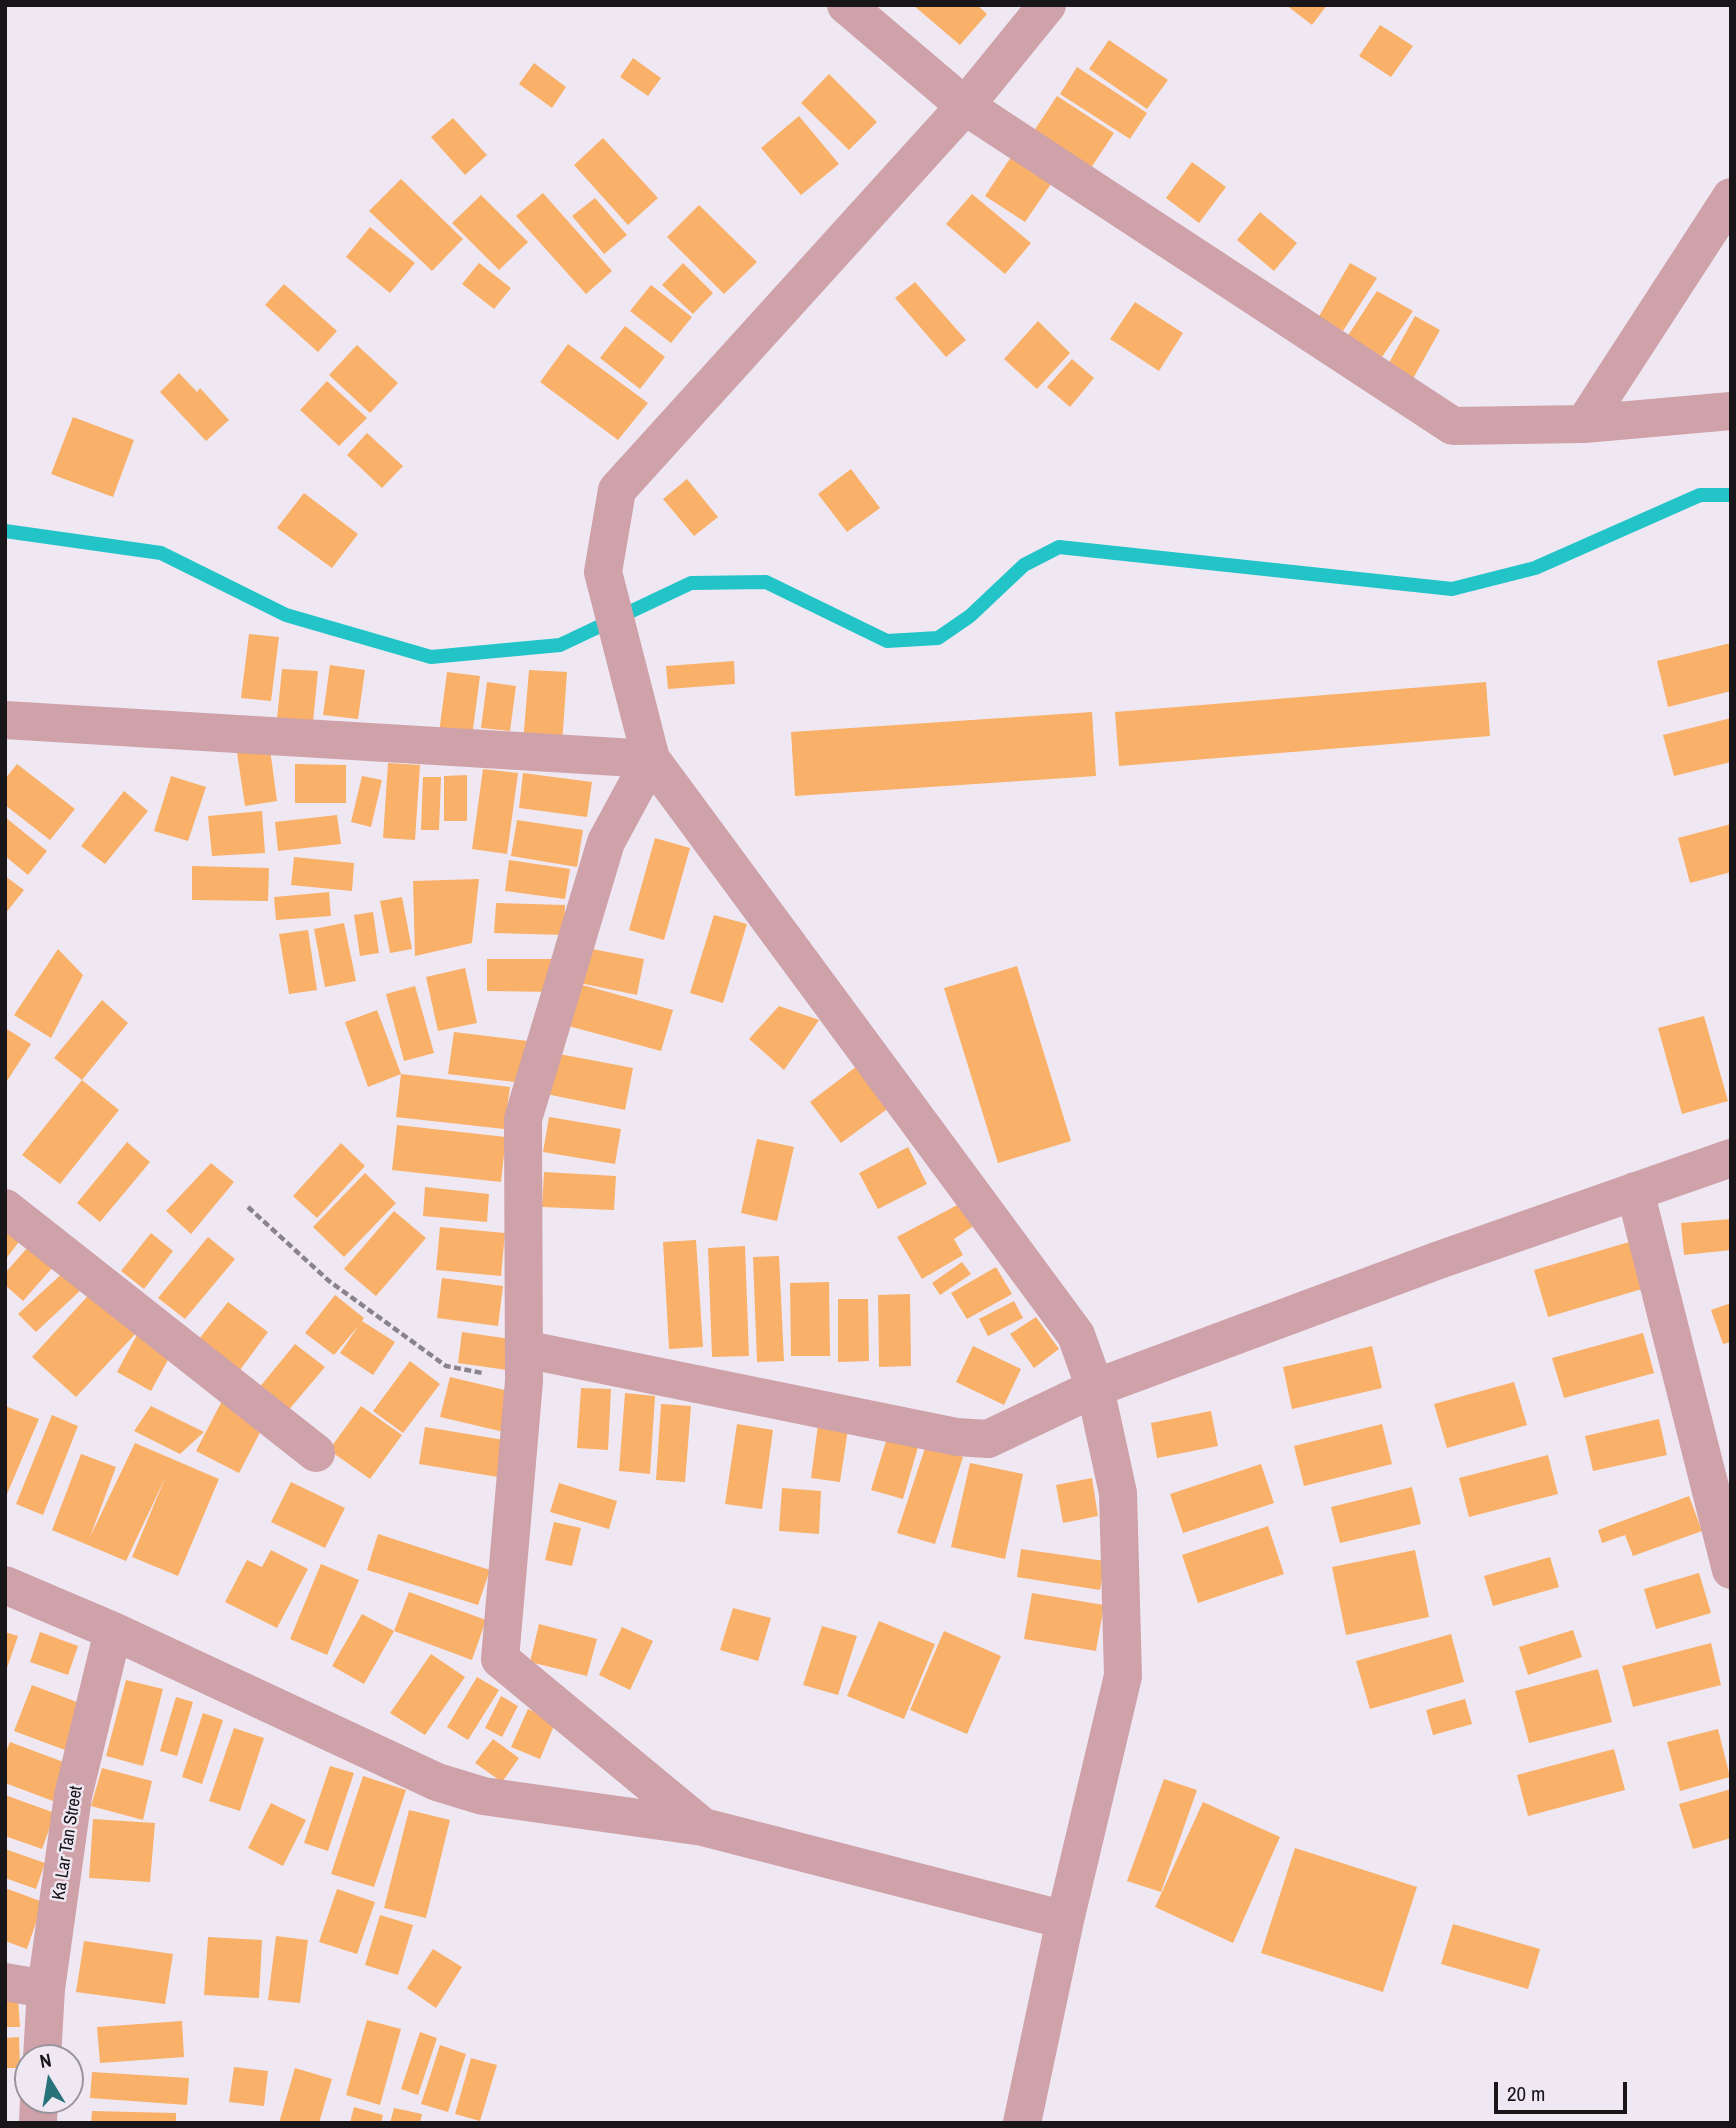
<!DOCTYPE html>
<style>
body{margin:0}
#map{position:relative;width:1736px;height:2128px;overflow:hidden;background:#efe8f3;font-family:"Archivo Narrow",sans-serif}
canvas{display:block}
.frame{position:absolute;inset:0;border:7px solid #19161a;pointer-events:none}
.north{position:absolute;left:14px;top:2044px;width:70px;height:70px;box-sizing:border-box;background:#efe8f3;border:2px solid #99949c;border-radius:50%;rotate:349deg;font-size:19px;font-weight:700;line-height:28px;text-align:center;color:#19161a}
.north::after{content:'';display:block;margin:auto;width:24px;height:32px;background:#28727a;clip-path:polygon(50% 0,100% 100%,50% 72%,0 100%)}
.scale{position:absolute;left:1494px;top:2082px;width:133px;height:32px;box-sizing:border-box;border:4px solid #19161a;border-top:0;padding-left:9px;font-size:21px;line-height:24px;white-space:nowrap;color:#19161a;-webkit-text-stroke:5px #efe8f3;paint-order:stroke}
</style>
<div id="map">
<canvas width="1736" height="2128"></canvas>
<div class="frame"></div>
<div class="north">N</div>
<div class="scale">20 m</div>
</div>
<script>
const g = document.querySelector('canvas').getContext('2d');
g.lineJoin = 'round';
function trace(path, color, width, dash) {
  g.strokeStyle = color;
  g.lineWidth = width;
  g.lineCap = dash ? 'butt' : 'round';
  g.setLineDash(dash || []);
  g.stroke(path);
}
function fillPath(path, color) {
  g.fillStyle = color;
  g.fill(path, 'evenodd');
}
function write(font, color, halo, rows, align = 'center') {
  g.font = font + ' "Archivo Narrow",sans-serif';
  g.lineWidth = 5;
  g.setLineDash([]);
  g.textBaseline = 'middle';
  g.strokeStyle = halo;
  g.fillStyle = color;
  for (const [text, x, y, turn = 0] of rows) {
    g.save();
    g.translate(x, y);
    g.rotate((+turn || 0) * Math.PI / 180);
    g.textAlign = isNaN(turn) ? turn : align;
    if (halo) g.strokeText(text, 0, 0);
    g.fillText(text, 0, 0);
    g.restore();
  }
}
const stream = new Path2D(`
 M5,531L161,553L286,615L431,657L560,645L691,583L766,582L887,641L938,638L970,616L1024,565L1059,547L1452,589L1535,568L1700,495H1731`);
const building = new Path2D(`
 M913,5H977L987,14L960,45Z
 M1286,5H1327L1312,25Z
 M1380,25L1413,46L1391,77L1359,56Z
 M1109,40L1168,80L1147,109L1089,69Z
 M633,58L661,78L648,96L620,77Z
 M534,63L566,87L552,108L519,84Z
 M1077,67L1147,113L1130,139L1060,94Z
 M829,74L877,122L849,150L801,103Z
 M1057,96L1114,133L1089,171L1032,134Z
 M799,116L839,164L801,195L761,148Z
 M453,118L487,155L465,175L431,137Z
 M603,138L658,198L628,225L574,165Z
 M1011,157L1051,184L1025,222L985,196Z
 M1192,162L1226,187L1199,223L1166,198Z
 M401,179L463,239L432,271L369,211Z
 M543,193L612,271L586,294L516,216Z
 M972,194L1031,243L1005,274L946,224Z
 M481,195L528,242L499,270L452,223Z
 M595,198L627,235L604,254L572,216Z
 M699,205L757,262L724,294L667,237Z
 M1260,212L1297,243L1274,271L1237,240Z
 M370,227L415,263L390,293L346,257Z
 M479,263L511,288L494,309L462,284Z
 M683,263L713,293L693,314L662,285Z
 M1350,263L1377,278L1343,331L1318,318Z
 M915,282L966,340L946,357L895,298Z
 M284,284L337,331L318,352L265,305Z
 M651,285L692,317L671,343L630,311Z
 M1377,291L1413,311L1382,357L1347,337Z
 M1135,302L1183,333L1159,371L1110,339Z
 M1415,316L1440,330L1410,384L1385,370Z
 M1038,321L1070,353L1037,389L1004,359Z
 M625,326L665,357L640,389L600,358Z
 M568,344L648,403L618,440L540,382Z
 M357,345L398,383L370,413L329,375Z
 M1072,359L1094,378L1070,407L1047,387Z
 M179,373L197,392L200,388L229,420L206,441L160,392Z
 M327,381L367,418L339,446L300,410Z
 M73,417L134,440L113,497L51,474Z
 M367,433L403,466L382,488L347,455Z
 M851,469L880,508L847,532L818,494Z
 M687,479L718,517L694,536L663,499Z
 M304,493L358,534L332,568L277,528Z
 M249,634L279,637L271,701L241,698Z
 M1731,643V691L1668,707L1657,661Z
 M734,661L735,684L668,689L666,666Z
 M330,665L365,670L358,719L323,715Z
 M282,669L318,671L313,722L277,719Z
 M529,670L567,672L562,745L523,742Z
 M447,672L480,676L472,737L439,733Z
 M487,682L516,686L510,731L481,728Z
 M1486,682L1490,736L1119,766L1115,712Z
 M1092,712L1096,776L795,796L791,732Z
 M1731,718V762L1674,776L1663,735Z
 M270,749L277,801L245,806L237,753Z
 M388,763L420,765L415,840L383,838Z
 M17,764L75,809L50,840L5,805V779Z
 M295,764L346,765V803H295Z
 M483,769L518,773L507,854L472,849Z
 M523,773L592,782L587,817L519,808Z
 M467,775V821H444V776Z
 M171,776L206,787L188,841L154,831Z
 M362,776L382,780L371,827L351,822Z
 M423,777H441L439,830H421Z
 M124,791L148,811L105,864L81,846Z
 M262,811L265,853L212,856L208,816Z
 M337,815L341,844L278,851L275,822Z
 M5,817L47,851L28,875L5,856Z
 M517,820L583,830L577,867L511,856Z
 M1731,824V872L1690,883L1678,838Z
 M655,838L690,848L664,940L629,930Z
 M294,857L354,863L352,891L291,885Z
 M509,860L570,869L565,899L505,891Z
 M192,866L269,868L268,901L192,900Z
 M5,876L24,890L5,914Z
 M479,879L472,943L415,956L413,881Z
 M329,892L331,916L276,920L274,897Z
 M402,897L412,949L390,953L380,901Z
 M496,903L565,905L564,935L494,933Z
 M373,912L379,953L360,956L354,915Z
 M714,915L747,924L723,1003L690,993Z
 M344,923L356,981L325,987L314,929Z
 M308,930L317,990L289,994L279,934Z
 M587,948L644,959L637,995L580,983Z
 M58,949L83,975L51,1038L14,1015Z
 M487,959H555V992L487,991Z
 M1017,966L1071,1141L998,1163L944,988Z
 M465,968L477,1023L438,1031L426,977Z
 M572,982L673,1010L661,1051L561,1024Z
 M415,986L434,1053L404,1061L386,994Z
 M102,1000L128,1023L82,1080L119,1110L60,1184L22,1155L82,1080L54,1058Z
 M779,1006L819,1020L784,1070L749,1039Z
 M377,1010L401,1074L368,1087L345,1022Z
 M1704,1016L1728,1101L1682,1114L1658,1028Z
 M5,1028L31,1044L5,1084Z
 M454,1032L528,1041L523,1083L448,1074Z
 M554,1053L633,1068L625,1110L546,1094Z
 M857,1066L890,1107L841,1143L810,1102Z
 M401,1074L510,1087L504,1129L396,1117Z
 M549,1117L621,1129L615,1164L543,1152Z
 M397,1125L506,1137L501,1182L392,1170Z
 M757,1139L794,1147L777,1221L741,1213Z
 M127,1142L150,1162L100,1222L77,1203Z
 M341,1143L365,1166L317,1218L293,1196Z
 M908,1147L927,1184L878,1209L859,1173Z
 M211,1163L234,1182L191,1234L166,1211Z
 M544,1172L616,1176L614,1210L542,1207Z
 M365,1173L396,1203L344,1257L313,1227Z
 M425,1187L489,1194L487,1222L423,1216Z
 M961,1203L975,1225L954,1239L963,1255L922,1279L897,1237Z
 M394,1211L426,1238L376,1296L344,1269Z
 M1731,1219V1250L1684,1255L1681,1223Z
 M5,1226L22,1238L5,1260Z
 M440,1227L505,1233L501,1276L436,1270Z
 M151,1233L173,1251L144,1289L121,1271Z
 M208,1237L235,1259L185,1319L158,1298Z
 M696,1240L703,1347L669,1349L663,1242Z
 M1629,1242L1642,1289L1548,1317L1534,1270Z
 M745,1246L749,1356L712,1357L708,1248Z
 M28,1247L52,1268L23,1301L5,1285V1273Z
 M779,1256L784,1361L757,1362L753,1257Z
 M962,1262L971,1274L940,1295L932,1283Z
 M996,1267L1012,1294L967,1319L951,1293Z
 M66,1270L83,1288L36,1332L18,1314Z
 M442,1278L503,1286L498,1326L437,1318Z
 M829,1282L830,1356H791L790,1283Z
 M96,1287L175,1347L151,1391L117,1372L140,1329L76,1397L32,1357Z
 M910,1294L911,1366L879,1367L878,1295Z
 M335,1295L364,1318L362,1321L395,1342L373,1375L340,1353L359,1325L334,1355L305,1333Z
 M838,1299H868L869,1361L838,1362Z
 M1014,1301L1023,1318L988,1336L979,1319Z
 M228,1302L268,1332L240,1370L199,1339Z
 M1731,1303V1342L1723,1344L1711,1310Z
 M1036,1317L1059,1349L1034,1368L1010,1334Z
 M462,1332L511,1339L507,1370L458,1363Z
 M1643,1333L1654,1373L1564,1398L1552,1358Z
 M295,1344L325,1367L287,1412L258,1389Z
 M973,1346L1021,1369L1004,1405L956,1382Z
 M1372,1346L1382,1388L1292,1409L1283,1367Z
 M410,1361L440,1384L403,1433L373,1411Z
 M450,1377L513,1392L504,1432L440,1417Z
 M1514,1382L1527,1425L1447,1448L1434,1404Z
 M581,1388L611,1389L608,1450L577,1448Z
 M625,1393L655,1396L650,1474L619,1471Z
 M223,1399L266,1421L239,1473L196,1451Z
 M661,1404L691,1406L685,1482L656,1480Z
 M5,1406L39,1419L7,1494L5,1493Z
 M151,1406L204,1432L180,1454L134,1431Z
 M361,1406L402,1435L370,1479L329,1450Z
 M1211,1411L1218,1446L1157,1458L1151,1423Z
 M52,1415L78,1426L43,1515L16,1504Z
 M1659,1419L1667,1455L1593,1471L1585,1436Z
 M737,1424L773,1430L762,1509L725,1504Z
 M1382,1424L1392,1464L1304,1486L1294,1446Z
 M818,1425L848,1429L840,1482L811,1478Z
 M425,1427L504,1440L498,1477L419,1464Z
 M887,1438L918,1447L903,1499L871,1490Z
 M135,1443L219,1479L178,1576L132,1557L166,1476L126,1561L52,1530L81,1454L116,1467L90,1537Z
 M926,1445L963,1457L935,1544L897,1533Z
 M1548,1455L1558,1494L1469,1517L1459,1478Z
 M970,1463L1023,1474L1005,1559L951,1547Z
 M1261,1464L1274,1503L1183,1533L1170,1494Z
 M1092,1478L1098,1516L1063,1523L1056,1485Z
 M291,1482L345,1508L325,1548L271,1522Z
 M559,1483L617,1501L609,1529L550,1512Z
 M1412,1487L1421,1524L1340,1543L1331,1507Z
 M782,1488L821,1491L819,1534L779,1531Z
 M1689,1496L1702,1531L1633,1556L1625,1535L1602,1543L1598,1530Z
 M554,1522L581,1528L572,1566L545,1560Z
 M1268,1526L1284,1574L1198,1603L1182,1555Z
 M378,1534L490,1570L478,1605L367,1570Z
 M1021,1549L1105,1561L1100,1590L1017,1577Z
 M271,1550L308,1569L277,1628L225,1602L247,1560L262,1567Z
 M1415,1550L1429,1617L1346,1635L1332,1567Z
 M1550,1557L1559,1587L1493,1606L1484,1576Z
 M321,1564L359,1580L327,1655L290,1639Z
 M1699,1573L1711,1613L1656,1629L1644,1589Z
 M409,1592L486,1620L472,1660L394,1631Z
 M1032,1593L1104,1605L1096,1651L1024,1639Z
 M733,1608L771,1618L758,1661L720,1650Z
 M362,1614L394,1631L364,1684L332,1666Z
 M879,1621L935,1644L904,1719L847,1696Z
 M539,1624L597,1639L587,1676L530,1662Z
 M822,1626L857,1636L838,1695L803,1685Z
 M622,1627L653,1641L630,1690L599,1675Z
 M1573,1630L1582,1657L1528,1675L1519,1647Z
 M944,1631L1001,1656L967,1734L910,1710Z
 M5,1632L18,1636L6,1671H5Z
 M40,1632L78,1646L68,1675L30,1662Z
 M1451,1634L1464,1682L1370,1709L1356,1661Z
 M1711,1643L1721,1685L1633,1707L1622,1666Z
 M431,1654L465,1677L425,1735L390,1713Z
 M1598,1669L1612,1722L1529,1743L1515,1691Z
 M477,1677L499,1690L468,1740L447,1727Z
 M126,1680L163,1689L143,1766L106,1756Z
 M32,1685L82,1704L65,1750L14,1731Z
 M501,1696L518,1706L502,1737L485,1728Z
 M176,1697L193,1702L177,1756L160,1751Z
 M1465,1699L1472,1724L1433,1735L1426,1710Z
 M528,1709L556,1721L540,1759L511,1747Z
 M203,1713L223,1720L202,1784L182,1777Z
 M234,1728L264,1738L240,1811L209,1801Z
 M1718,1729L1730,1777L1680,1791L1667,1742Z
 M493,1739L519,1758L502,1782L475,1763Z
 M10,1742L66,1763L53,1801L5,1783V1754Z
 M1614,1749L1625,1790L1528,1816L1517,1775Z
 M330,1766L354,1773L328,1851L304,1843Z
 M102,1768L152,1781L143,1820L91,1806Z
 M363,1776L406,1790L374,1887L331,1874Z
 M1164,1779L1197,1790L1161,1892L1127,1881Z
 M1731,1789V1838L1693,1849L1679,1804Z
 M5,1795L55,1813L42,1849L5,1836Z
 M1203,1802L1280,1837L1233,1943L1155,1907Z
 M271,1803L306,1820L283,1866L248,1848Z
 M409,1810L450,1820L426,1918L384,1908Z
 M93,1819L155,1823L150,1882L89,1878Z
 M1295,1848L1417,1887L1383,1992L1261,1953Z
 M5,1849L45,1863L36,1889L5,1878Z
 M5,1888L43,1902L27,1949L5,1941Z
 M337,1889L375,1902L357,1954L319,1942Z
 M380,1915L413,1925L398,1975L365,1965Z
 M1453,1924L1540,1949L1528,1989L1441,1964Z
 M276,1936L308,1940L300,2003L268,2000Z
 M208,1937L262,1940L259,1998L204,1995Z
 M84,1941L173,1954L165,2004L76,1992Z
 M433,1949L462,1967L436,2008L407,1988Z
 M18,1998L20,2027H5V1999Z
 M367,2020L401,2029L380,2105L346,2095Z
 M182,2021L184,2057L100,2063L97,2027Z
 M420,2032L437,2038L418,2095L401,2089Z
 M19,2037L20,2068H5V2038Z
 M440,2045L466,2054L448,2112L421,2104Z
 M471,2058L497,2065L480,2121L455,2114Z
 M234,2067L268,2071L264,2106L229,2102Z
 M295,2068L332,2079L319,2123H279Z
 M92,2072L189,2078L187,2105L90,2098Z
 M354,2107L383,2115L381,2123H350Z
 M394,2108L422,2114L420,2123H390Z
 M92,2111L176,2113V2123H91Z`);
const path = new Path2D(`
 M248,1207L329,1281L446,1366L482,1373`);
const minor = new Path2D(`
 M846,5L965,106L1453,426L1584,424L1731,411
 M1584,424L1731,197
 M5,720L651,759L1076,1335L1095,1388L1118,1493L1123,1676L1065,1920L1022,2123
 M1635,1191L1731,1570
 M5,1208L316,1453
 M524,1349L957,1437L988,1439L1095,1388L1439,1260L1731,1158
 M5,1585L113,1631L437,1782L483,1796L703,1827L1065,1920
 M703,1827L500,1659L524,1381L523,1119L606,842L651,759L603,572L617,490L965,106L1047,5
 M5,1982L46,1989
 M42,2058L46,1989L73,1796L113,1631
 M38,2123L39,2100`);
const streetNames = [
 ["Ka Lar Tan Street",68,1843,-81]
];
trace(stream, '#22c4c8', 14);
fillPath(building, '#f9b069');
trace(path, '#89848c', 4.5, [7, 3.5]);
trace(minor, '#cfa1a8', 38);
write('18px', '#19161a', '#efe8f3', streetNames);
</script>
